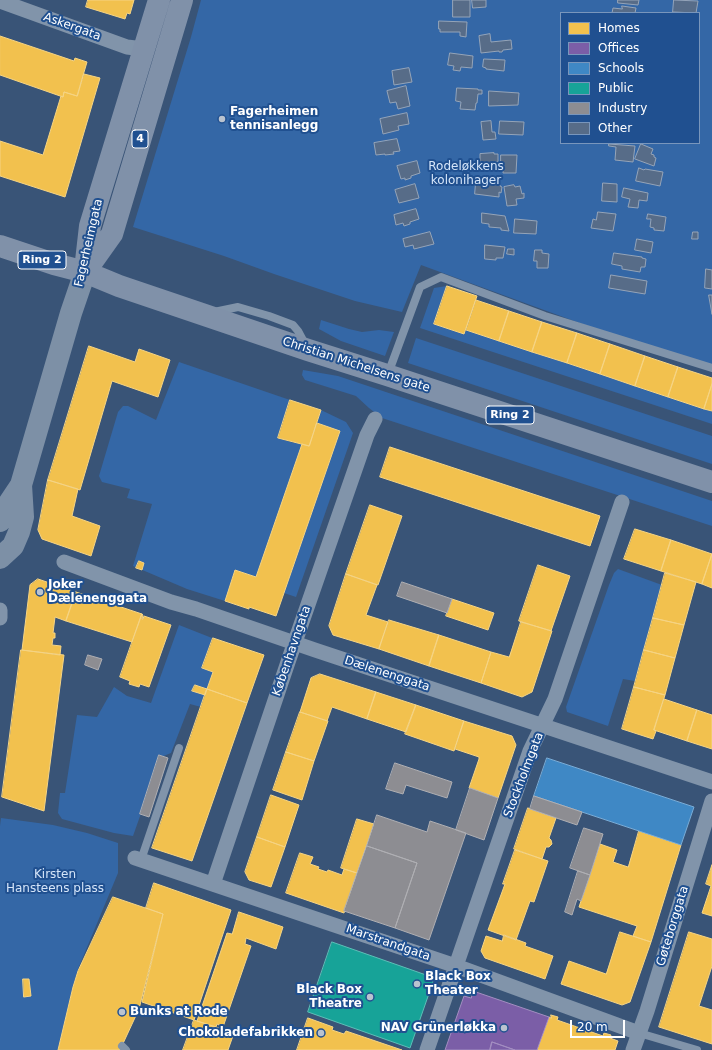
<!DOCTYPE html>
<meta charset="utf-8">
<style>
body{margin:0}
#map{position:relative;width:712px;height:1050px;overflow:hidden;background:#395477;font-family:"DejaVu Sans",sans-serif}
canvas{display:block}
.legend{position:absolute;left:560px;top:12px;width:140px;height:132px;box-sizing:border-box;background:#205090;border:1px solid #7996bc;margin:0;padding:5px 7px;list-style:none;font-size:12px;color:#fff}
.legend li{display:flex;align-items:center;gap:8px;height:20px}
.legend b{width:20px;border:1px solid #7996bc}
.scale{position:absolute;left:570px;top:1020px;width:55px;height:18px;box-sizing:border-box;border:2px solid #fff;border-top:0;padding-left:5px;font-size:12px;line-height:14px;white-space:nowrap;color:#fff;-webkit-text-stroke:3px #205090;paint-order:stroke}
</style>
<div id="map">
<canvas width="712" height="1050"></canvas>
<ul class="legend">
<li><b style="height:11px;background:#f2c14e"></b>Homes</li>
<li><b style="height:11px;background:#7b5ea7"></b>Offices</li>
<li><b style="height:11px;background:#3f88c5"></b>Schools</li>
<li><b style="height:11px;background:#17a398"></b>Public</li>
<li><b style="height:11px;background:#8d8d92"></b>Industry</li>
<li><b style="height:11px;background:#576c88"></b>Other</li>
</ul>
<div class="scale">20 m</div>
</div>
<script>
const g = document.querySelector('canvas').getContext('2d');
g.lineJoin = 'round';
function fillPath(path, color) {
  g.fillStyle = color;
  g.fill(path, 'evenodd');
}
function trace(path, color, width, dash) {
  g.strokeStyle = color;
  g.lineWidth = width;
  g.lineCap = dash ? 'butt' : 'round';
  g.setLineDash(dash || []);
  g.stroke(path);
}
function write(font, color, halo, rows, align = 'center') {
  g.font = font + ' "DejaVu Sans",sans-serif';
  g.lineWidth = 4;
  g.setLineDash([]);
  g.textBaseline = 'middle';
  g.strokeStyle = halo;
  g.fillStyle = color;
  for (const [text, x, y, turn = 0] of rows) {
    g.save();
    g.translate(x, y);
    g.rotate((+turn || 0) * Math.PI / 180);
    g.textAlign = isNaN(turn) ? turn : align;
    if (halo) g.strokeText(text, 0, 0);
    g.fillText(text, 0, 0);
    g.restore();
  }
}
const green = new Path2D(`
 M201,0H712V370L689,363L421,265L402,312L355,301L274,274L224,256L133,227L191,37ZM561,13H699V143H561Z
 M447,286L434,324L464,334L466,330L712,411V424L420,328L434,288Z
 M321,320L349,329L362,332L379,330L394,332L385,356L341,341L319,329Z
 M416,338L712,436V464L408,363Z
 M179,362L290,400L278,438L294,443L295,442L302,444L256,577L235,570L225,601L187,589L133,566L152,504L127,498L130,489L102,482L99,476L118,412L123,406H128L156,420Z
 M303,370L338,376L712,501V526L382,418L369,408L356,396L305,380L302,375Z
 M321,410L346,422L353,433L296,597L284,593L340,431L317,423Z
 M618,569L662,585L635,681L623,679L608,726L567,712L566,707L609,585L614,573Z
 M179,625L212,638L202,668L213,671L201,707L190,704L171,753L161,757L133,836L114,833L62,819L58,813L60,793H65L77,715L97,717L114,687L127,696L151,703Z
 M1,818L53,825L87,833L118,843V873L78,969L73,986L58,1050H0V826Z`);
const homes = new Path2D(`
 M88,0H134L130,14L127,13L125,19L86,7Z
 M0,36L74,61L75,58L87,62L77,96L64,92L63,97L0,75Z
 M84,74L100,78L65,197L0,176V141L43,155L61,96L63,97L64,92L77,96Z
 M447,286L477,296L464,334L434,324Z
 M476,300L509,311L499,341L466,330Z
 M509,311L542,322L532,352L499,341Z
 M542,322L577,333L567,363L532,352Z
 M577,333L610,344L600,374L567,363Z
 M610,344L645,356L635,386L600,374Z
 M89,346L135,362L139,349L170,360L158,397L112,381L80,490L48,480Z
 M645,356L678,367L668,397L635,386Z
 M678,367L712,378V384L704,409L668,397Z
 M712,384V411L704,409Z
 M290,400L321,410L309,446L278,438Z
 M317,423L340,431L276,616L249,607V609L225,601L235,570L256,577L302,444L309,446Z
 M390,447L600,516L590,546L380,477Z
 M48,480L78,489L72,516L100,526L91,556L42,539L38,530Z
 M370,505L402,516L378,585L346,574Z
 M635,529L671,540L661,571L624,559Z
 M671,540L712,554L702,584L661,571Z
 M712,554V588L702,584Z
 M139,561L144,563L142,570L136,568Z
 M538,565L570,576L551,631L519,621Z
 M665,573L696,582L684,625L653,618Z
 M346,574L377,585L366,615L388,622L379,649L333,635L329,626Z
 M38,579L76,592L66,621L55,617L53,633H55V638H53L52,645L61,646L60,655L22,650L30,585Z
 M76,592L142,614L132,642L66,621Z
 M452,599L494,613L488,630L446,616Z
 M142,614L143,615L142,619H143L144,616L171,625L149,687L140,684L139,687L129,684L130,681L120,677Z
 M653,618L684,625L675,658L644,650Z
 M389,620L439,635L429,666L379,649Z
 M521,622L552,631L532,692L522,697L481,683L491,652L509,657Z
 M439,635L491,652L481,683L429,666Z
 M213,638L264,655L247,703L207,689L213,672L202,668Z
 M21,650L64,655L44,811L2,797Z
 M644,650L675,658L665,695L634,687Z
 M320,674L376,692L367,719L332,707L327,721L300,712L311,678Z
 M195,685L207,689L205,695L192,691Z
 M634,687L665,695L654,730L656,731L653,739L622,729Z
 M207,689L247,703L192,861L152,848Z
 M376,692L416,705L406,732L367,719Z
 M664,699L697,710L687,741L654,730Z
 M416,705L464,721L454,751L405,734Z
 M697,710L712,715V749L687,741Z
 M300,712L328,721L314,761L286,752Z
 M464,721L512,736L516,745L498,798L469,788L479,759V757L455,749Z
 M286,752L314,761L302,800L273,790Z
 M271,795L299,805L285,847L257,837Z
 M528,808L556,818L549,838L551,840L552,844L549,847H546L542,859L514,849Z
 M357,819L374,824L357,873L341,868Z
 M639,831L681,845L651,942L633,936L637,926L579,907L600,844L617,850L613,862L628,867Z
 M257,837L285,847L271,887L249,880L245,872Z
 M515,850L548,861L534,902L530,901L516,940L488,930L505,884H503Z
 M300,853L313,857L310,864L319,867L318,869L327,872L328,870L342,875L344,869L357,873L344,913L286,893Z
 M712,865V916L702,913L711,886L706,884Z
 M154,883L231,910L194,1020L142,1002L163,914L146,908Z
 M113,897L163,914L139,1009L120,1050H58L73,987L78,971Z
 M239,912L283,927L276,949L246,938L245,944L251,946L223,1027L217,1024L216,1027L197,1021L227,933L232,934Z
 M620,932L651,942L630,1002L622,1005L561,984L569,961L606,974Z
 M689,932L712,939V966L699,1006L712,1010V1044L659,1027Z
 M504,935L526,943L525,946L553,956L545,979L485,958L481,951L486,936L502,941Z
 M23,979H29L31,996L24,997Z
 M551,1015L558,1017L557,1020L603,1036L604,1033L611,1035L610,1038L618,1041L615,1050H537L549,1017L551,1018Z
 M308,1018L333,1027L332,1030L344,1034L346,1031L402,1050H297Z
 M194,1020L234,1033L228,1050H183Z`);
const offices = new Path2D(`
 M473,991L549,1017L537,1050H515L492,1042L490,1050H445L464,996L471,998Z
 M492,1042L515,1050H490Z`);
const schools = new Path2D(`
 M547,758L694,807L681,845L534,796Z`);
const public = new Path2D(`
 M332,942L429,976L433,982L410,1048L308,1012Z`);
const industry = new Path2D(`
 M402,582L452,599L447,613L397,596Z
 M88,655L102,659L98,670L85,665Z
 M159,755L168,758L149,817L140,814Z
 M395,763L452,782L447,798L406,785L403,794L386,789Z
 M470,788L498,798L484,840L456,830Z
 M534,796L582,812L577,825L530,809Z
 M377,815L427,832L430,821L466,833L429,940L395,928L417,863L367,846Z
 M584,828L603,834L590,875L570,868Z
 M367,846L417,863L395,928L344,911Z
 M578,871L590,875L581,901L577,899L572,915L565,912Z`);
const building = new Path2D(`
 M453,0H470V17H453Z
 M472,0H486V7L473,8Z
 M618,0H639L638,5L618,3Z
 M674,0L698,1L696,13L673,12Z
 M622,6L636,8L635,13H612L613,8L622,9Z
 M439,21L467,22L466,37L460,36V32H440V29H439Z
 M490,34L491,42L511,40L512,49L503,50L502,52H499V51L481,53L479,36Z
 M450,53L473,56L472,68L461,67L460,71L453,70L454,66L448,65Z
 M484,59L505,60L504,71L486,69V68L483,67Z
 M409,68L412,82L394,85L392,71Z
 M406,86L410,106L398,109L396,102L390,103L387,91Z
 M457,88L478,89V90H482V94H478L477,103H476L475,110L460,109L461,102L456,101Z
 M489,91L519,93L518,105L489,106Z
 M407,113L409,124L398,126L399,130L383,134L380,119Z
 M491,121L492,132H495L496,139L483,140L481,122Z
 M500,121L524,122L523,135L499,134Z
 M397,139L400,151L393,152L394,154L385,155V154L376,155L374,143Z
 M609,144L635,146L633,162L615,160L616,147L609,146Z
 M641,144L653,149L651,154L654,155V157L656,158L654,166L635,159Z
 M494,153V154H498V162H495V166L480,167V154Z
 M501,155H517L516,173H503V163H501Z
 M417,161L420,173L411,176V178L405,180V178L401,179L397,166Z
 M639,168L644,170L645,169L663,172L660,186L636,181Z
 M476,183L500,185V186L502,187L501,193L499,192V197L475,194Z
 M603,183L617,184V202L602,201Z
 M415,184L419,198L399,203L395,190Z
 M514,185L515,187L520,186L522,194L524,193V198L516,199L517,205L507,206L504,187Z
 M624,188L648,193L647,201L639,200L638,208L628,207L630,199L622,197Z
 M416,209L419,219L410,222V224L404,226L403,223L396,225L394,215Z
 M598,212L616,214L613,231L591,228L593,219L596,220Z
 M482,213L505,216L509,231L501,230V228L489,227V224L482,223Z
 M648,214L666,217L664,231L654,230V228L650,227L651,219H647Z
 M515,219L537,221L536,234L514,233Z
 M430,232L434,244L414,249L413,245L405,247L403,239Z
 M693,232H698V239H692Z
 M637,239L653,242L651,253L635,250Z
 M485,245L505,247L503,258H496V260L485,259Z
 M508,249H514V255L507,254Z
 M535,250H542V253L549,254L548,268H537V261H534Z
 M614,253L642,257V258L646,259L645,267H641L640,272L622,269V266L612,264Z
 M706,269L712,270V289L705,288Z
 M611,275L647,281L645,294L609,288Z
 M709,295H712V314Z`);
const lane = new Path2D(`
 M214,312L238,307L269,316L293,325L298,331L306,346
 M388,374L420,287L441,277L545,316L712,368
 M141,860L179,748
 M639,1033L697,1050
 M122,1046L126,1050`);
const street = new Path2D(`
 M0,1L127,47L144,49
 M64,562L171,602L196,609L315,650L712,782
 M0,610V618
 M135,858L456,966L639,1033
 M213,884L288,662L367,435L375,419
 M427,1050L530,751L555,699L622,502
 M633,1050L647,1011L712,801`);
const secondary = new Path2D(`
 M0,521L3,512L21,485L71,313L85,272
 M0,558L13,546L19,532L23,517L21,485`);
const primary = new Path2D(`
 M0,246L54,264L85,272L119,286L308,350L387,375L712,482
 M85,270L90,226L159,0
 M85,272L112,234L182,0`);
const markers = [
 [222,119,4,"#bac3cf"],
 [40,592,4,"#bac3cf"],
 [417,984,4,"#bac3cf"],
 [370,997,4,"#bac3cf"],
 [122,1012,4,"#bac3cf"],
 [504,1028,4,"#bac3cf"],
 [321,1033,4,"#bac3cf"]
];
const shields = [
 [140,139,16],
 [42,260,48],
 [510,415,48]
];
const shieldNames = [
 ["4",140,139],
 ["Ring 2",42,260],
 ["Ring 2",510,415]
];
const streetNames = [
 ["Askergata",72,27,20],
 ["Fagerheimgata",89,243,-77],
 ["Christian Michelsens gate",356,365,18],
 ["Københavngata",292,651,-71],
 ["Dælenenggata",387,674,18],
 ["Stockholmgata",524,775,-69],
 ["Gøteborggata",673,926,-73],
 ["Marstrandgata",388,943,19]
];
const poiNames = [
 ["Fagerheimen",230,112],
 ["tennisanlegg",230,126],
 ["Joker",48,585],
 ["Dælenenggata",48,599],
 ["Black Box",425,977],
 ["Theater",425,991],
 ["Black Box",362,990,"right"],
 ["Theatre",362,1004,"right"],
 ["Bunks at Rode",130,1012],
 ["NAV Grünerløkka",496,1028,"right"],
 ["Chokoladefabrikken",313,1033,"right"]
];
const parkNames = [
 ["Rodeløkkens",466,167],
 ["kolonihager",466,181],
 ["Kirsten",55,875],
 ["Hansteens plass",55,889]
];
fillPath(green, '#3467a6');
fillPath(homes, '#f2c14e');
trace(homes, '#f6d483', 1);
fillPath(offices, '#7b5ea7');
trace(offices, '#a38ec1', 1);
fillPath(schools, '#3f88c5');
trace(schools, '#79acd6', 1);
fillPath(public, '#17a398');
trace(public, '#5dbfb7', 1);
fillPath(industry, '#8d8d92');
trace(industry, '#afafb3', 1);
fillPath(building, '#576c88');
trace(building, '#95a4b8', 1);
trace(lane, '#8194aa', 8);
trace(street, '#8194aa', 15);
trace(secondary, '#7d90a6', 22);
trace(primary, '#8091a9', 22);
for (const [x, y, r, color] of markers) {
  const dot = new Path2D();
  dot.arc(x, y, r, 0, 2 * Math.PI);
  g.fillStyle = color;
  g.fill(dot);
  trace(dot, '#205090', 1.5);
}
for (const [x, y, w] of shields) {
  const box = new Path2D();
  box.roundRect(x - w / 2, y - 9, w, 18, 3);
  g.fillStyle = '#205090';
  g.fill(box);
  trace(box, '#fff', 1);
}
write('bold 11px', '#fff', null, shieldNames);
write('12px', '#fff', '#205090', streetNames);
write('bold 12px', '#fff', '#205090', poiNames, 'left');
write('12px', '#d5e5f9', '#205090', parkNames);
</script>
